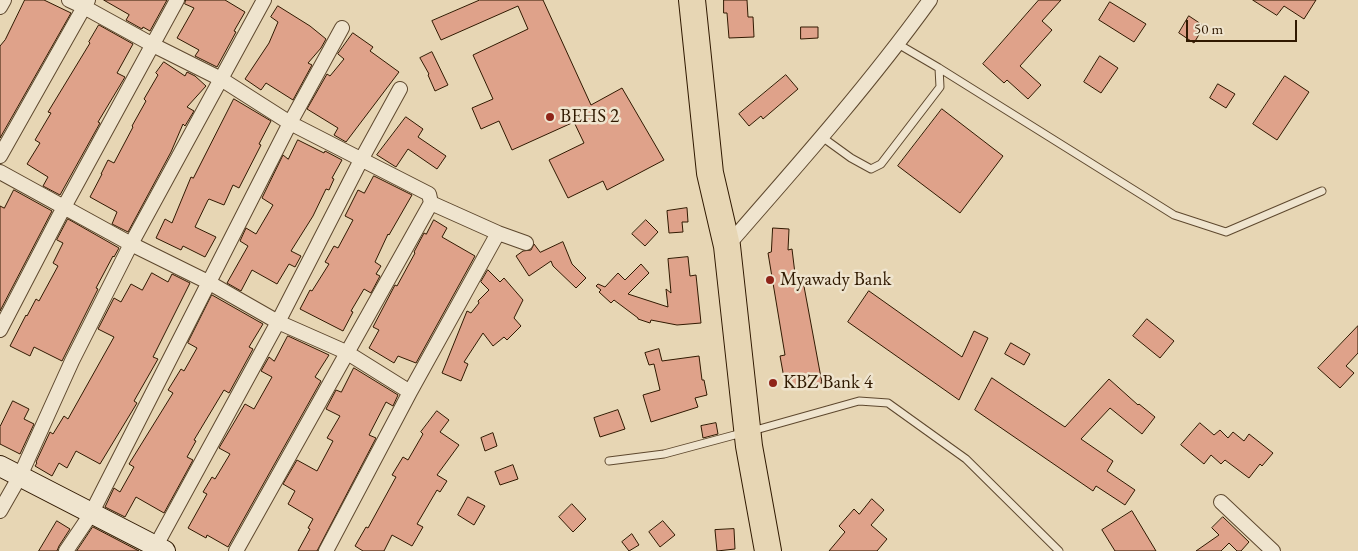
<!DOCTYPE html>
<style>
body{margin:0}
#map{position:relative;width:1358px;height:551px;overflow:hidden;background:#e7d6b4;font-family:"EB Garamond",serif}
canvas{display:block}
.scale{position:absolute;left:1186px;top:20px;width:111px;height:22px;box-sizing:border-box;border:2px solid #301901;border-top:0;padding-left:6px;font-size:15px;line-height:18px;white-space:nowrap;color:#301901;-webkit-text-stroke:4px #efe4ce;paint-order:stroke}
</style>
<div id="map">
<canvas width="1358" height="551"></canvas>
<div class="scale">50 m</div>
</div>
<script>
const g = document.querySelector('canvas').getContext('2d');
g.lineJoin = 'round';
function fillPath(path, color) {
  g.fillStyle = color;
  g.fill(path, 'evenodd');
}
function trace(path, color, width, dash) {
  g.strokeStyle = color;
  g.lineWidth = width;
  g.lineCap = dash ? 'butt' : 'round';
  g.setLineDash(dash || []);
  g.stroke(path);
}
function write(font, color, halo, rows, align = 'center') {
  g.font = font + ' "EB Garamond",serif';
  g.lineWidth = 5;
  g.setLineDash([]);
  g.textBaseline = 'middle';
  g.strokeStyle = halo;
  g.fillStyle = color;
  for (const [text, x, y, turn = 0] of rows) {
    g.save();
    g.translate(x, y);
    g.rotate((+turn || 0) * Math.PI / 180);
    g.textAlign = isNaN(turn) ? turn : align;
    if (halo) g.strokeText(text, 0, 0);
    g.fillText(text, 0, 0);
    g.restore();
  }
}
const building = new Path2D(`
 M25,0H44L71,13L0,138V46L5,40Z
 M104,0H167L150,31L143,27L142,29L126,20L129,15Z
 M186,0H225L245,12L234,31L236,32L217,67L195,56L199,50L177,38L194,8L185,4Z
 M480,0H543L591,105L622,88L664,160L607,190L603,181L568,198L549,160L584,143L574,122L512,150L499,121L481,129L472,108L493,99L473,55L528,29L518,6L441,40L432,21Z
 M724,0H747L748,17H753L754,37L729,38L727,13H724Z
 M1039,0H1061L1042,21L1052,30L1020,66L1041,85L1028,99L1007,80L1004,83L983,64Z
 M1253,0H1316L1304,19L1284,6L1277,15Z
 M1110,2L1146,24L1134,42L1099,20Z
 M278,6L310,26L326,39L321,48L308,63L312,65L293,100L266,83L261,90L245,79L269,43L278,22L271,17Z
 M1189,16L1204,26L1194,43L1179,33Z
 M99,25L133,44L117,73L125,77L98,122L100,123L60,195L43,186L48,177L27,164L40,143L35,140L51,113L48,112L90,43L89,42Z
 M801,27H818V38L801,39Z
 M353,33L373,47L370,51L399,72L346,142L334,135L338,128L307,109L327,74L330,76L344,59L338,54Z
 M432,52L448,85L435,91L428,75L429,74L420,58Z
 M1100,56L1118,68L1101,93L1084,82Z
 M164,62L185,76L187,72L195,76L206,86L187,107L194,111L185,126L183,124L171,152L128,232L112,224L117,212L90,197L102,174H101L108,160L114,163L133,127L132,126L146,101L144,99L158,75L156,73Z
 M786,75L798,89L763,119L761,116L749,126L739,114Z
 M1285,76L1309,92L1277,140L1253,124Z
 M1218,84L1235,94L1226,108L1210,98Z
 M234,99L271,121L259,144L261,145L239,188L233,185L224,205L209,199L208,200L195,227L216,237L205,257L183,246L181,250L156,238L165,219L172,223L191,177L193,178Z
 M942,109L1003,156L960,213L898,166Z
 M406,117L423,129L418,137L446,156L437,169L408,149L396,167L377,155Z
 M298,140L324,153L325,151L342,160L332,178L334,179L329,190L326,189L313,216L291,251L301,256L295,267L289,264L277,284L252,270L241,291L227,283L248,246L240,241L246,228L256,234L273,205L262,198L283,155L288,159Z
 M374,176L412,195L389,235L388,234L375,262L381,266L376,274L380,276L371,293L364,289L351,311L353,312L343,331L300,309L310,290L312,291L329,264L325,262L334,246L338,248L353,220L345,216L358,190L364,193Z
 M14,190L52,211L0,311V206L4,208Z
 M687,208L688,222H682L683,232L669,233L667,211Z
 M68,219L119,248L114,257L113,256L96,288L98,289L62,361L34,347L30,356L10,346L26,315L27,316L36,299L39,301L58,266L53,263L63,243L57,240Z
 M434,220L447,228L442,237L475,256L416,363L398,356L394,363L369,348L379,330L373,327L395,285L397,286L415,253L414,252L424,233L426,234Z
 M646,220L658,232L645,246L632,234Z
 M773,228L789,229L788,250L792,249L796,282L803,281L822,383L786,389L780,356L785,355L768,253L771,252Z
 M563,242L572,264L586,278L576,288L553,266L551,261L529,276L516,256L523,251L531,250L534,244L540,252Z
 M688,257L690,276L696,275L701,323L677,325L651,320L650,323L638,319V318L614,300L611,303L599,292L601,290L596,286L598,284L605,287L618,273L625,280L641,264L649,273L628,294L668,307L666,289L671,293L668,259Z
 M488,270L500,282L504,278L523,300L514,318L521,326L507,340L504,337L493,346L483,333L464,362L468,364L461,381L442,373L467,311L471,313L479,303L478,301L489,290L481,282Z
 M152,273L168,282L172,274L190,283L153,357L158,359L134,401L137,403L100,464L76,451L67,468L59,463L52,476L35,466L37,463L36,462L50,432L53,434L64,416L68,419L114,337L98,329L114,298L121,302L131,284L142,290Z
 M869,291L962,357L974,331L988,338L959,400L848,322Z
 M212,295L263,324L249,347L253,349L229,393L224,390L194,440L196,441L187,457L193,460L164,513L136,497L125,517L105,507L114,488L120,492L134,467L129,464L173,393L168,390L181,369L184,371L197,348L188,343Z
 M1147,319L1174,341L1160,358L1133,336Z
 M1358,326V353L1346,366L1354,373L1340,388L1318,368Z
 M288,336L329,355L315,377L321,381L228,547L207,535L206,538L188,528L207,494L203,492L212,477L215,479L230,454L219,448L245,404L254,409L272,377L261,371L269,357L274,361Z
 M1011,343L1030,354L1024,365L1005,354Z
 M659,349L662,361L699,356L702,380H704L707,395L695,398L698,407L651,422L643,395L660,390L654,364L649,365L645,353Z
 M354,368L398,395L393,406L386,402L369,435L376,438L317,551H298L310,529L308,528L313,519L288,504L295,491L283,484L297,460L317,471L333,441L327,438L340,416L326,409L336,390L341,392Z
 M992,378L1065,427L1109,379L1138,405L1139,404L1155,417L1142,434L1110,408L1081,439L1113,461L1107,471L1135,490L1125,505L1096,486L1093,491L975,410Z
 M13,401L29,409L24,419L34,424L20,454L0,444V427Z
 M618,410L625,429L600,437L594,418Z
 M437,411L449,420L440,432L459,445L437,475L447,481L440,492L437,490L417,524L423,527L412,546L392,535L384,551H363L355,546L366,527L368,528L396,477L392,475L403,457L408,460L423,434L421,432Z
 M716,423L718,434L703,438L701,426Z
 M1200,423L1214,435L1220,430L1228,438L1233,432L1244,441L1249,434L1273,453L1262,466L1260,464L1249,478L1225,460L1221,464L1211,455L1204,464L1181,445Z
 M493,433L497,446L485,451L481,438Z
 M513,465L518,479L500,485L495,472Z
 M468,497L485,506L474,525L458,515Z
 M872,499L884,510L871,525L887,539L877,551H829L845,532L839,526L854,509L859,514Z
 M572,504L586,519L573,532L559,517Z
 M1132,511L1156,551H1115L1102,530Z
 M1223,517L1249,542L1241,551H1237L1229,543L1221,551H1196L1219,535L1212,528Z
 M57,521L70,529L59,546L57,551H39Z
 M663,521L675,535L660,547L649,532Z
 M93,527L139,551H77Z
 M734,529L735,549L717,551L715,530Z
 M632,534L639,545L629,551L622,542Z`);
const lane = new Path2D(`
 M898,44L939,68L1174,215L1226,232L1322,191
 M822,137L851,158L871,169L881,164L940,87L939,68
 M752,431L859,401L888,403L966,459L1059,551
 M609,461L664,454L742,433`);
const street = new Path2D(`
 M69,0L84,7L153,45L221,79L290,123L429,194L431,203L498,233L526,243
 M0,7L4,0
 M0,156L88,0
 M0,172L131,244L208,282L278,322L346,352L410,392
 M727,246C797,166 868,86 930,0
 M0,330L64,207L177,0
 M1221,502L1273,551
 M0,511L20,476L72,361L131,244L264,0
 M66,551L91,514L290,123L342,28
 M153,551L278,322L361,160L400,89
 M236,551L431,203
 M326,551L410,392L498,233`);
const secondary = new Path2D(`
 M0,466L165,551`);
const highway = new Path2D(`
 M692,0L710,173L727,246L749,446L768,551`);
const markers = [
 [550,117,5,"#8f2418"],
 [770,280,5,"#8f2418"],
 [773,383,5,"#8f2418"]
];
const poiNames = [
 ["BEHS 2",560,117],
 ["Myawady Bank",780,280],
 ["KBZ Bank 4",783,383]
];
fillPath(building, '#dfa28a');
trace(building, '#301901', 1);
trace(lane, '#5e482e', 9);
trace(street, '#5e482e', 16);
trace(secondary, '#301901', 22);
trace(highway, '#301901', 28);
trace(lane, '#efe4ce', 7);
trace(street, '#efe4ce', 14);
trace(secondary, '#efe4ce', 20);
trace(highway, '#e7d6b4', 26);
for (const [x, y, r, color] of markers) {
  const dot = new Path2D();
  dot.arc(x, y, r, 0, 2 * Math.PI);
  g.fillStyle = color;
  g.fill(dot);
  trace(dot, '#efe4ce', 2);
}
write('19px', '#301901', '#efe4ce', poiNames, 'left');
</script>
